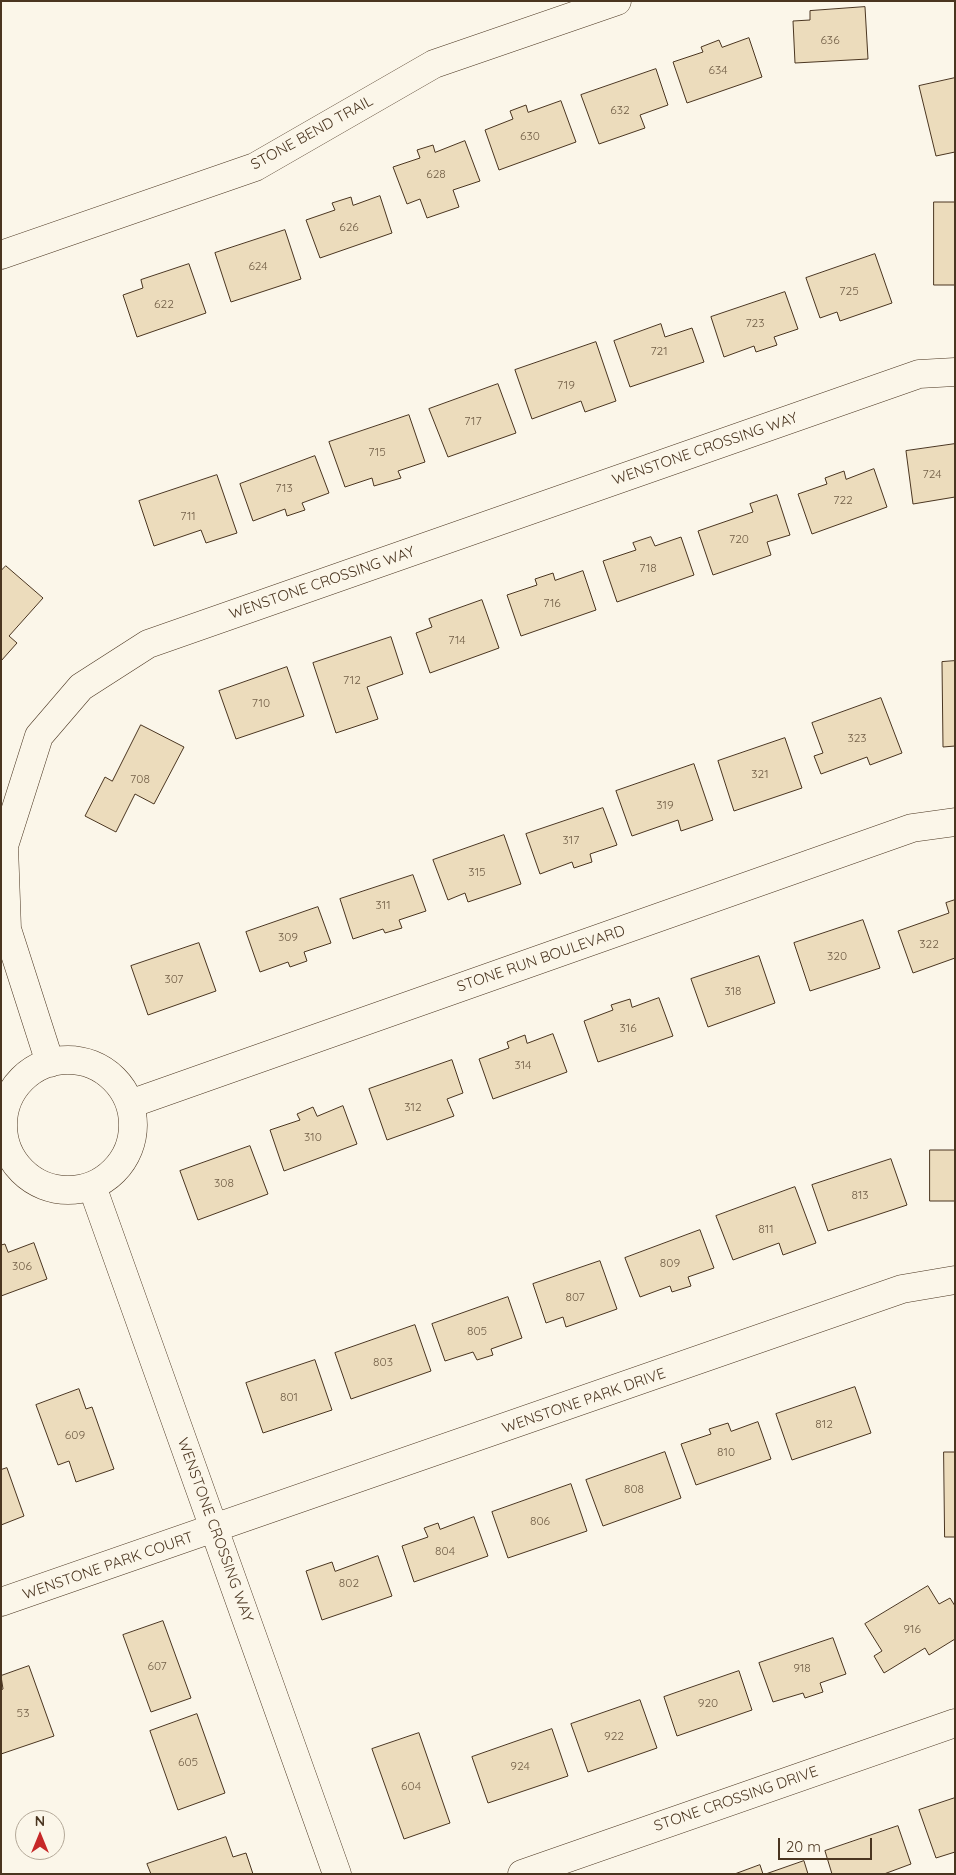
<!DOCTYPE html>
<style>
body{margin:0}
#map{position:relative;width:956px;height:1875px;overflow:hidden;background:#fbf6e9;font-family:Quicksand,sans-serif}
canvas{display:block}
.frame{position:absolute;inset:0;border:2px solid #4a3520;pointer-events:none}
.north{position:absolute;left:15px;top:1810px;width:50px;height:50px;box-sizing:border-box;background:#fbf6e9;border:1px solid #b4a999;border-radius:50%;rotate:0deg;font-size:14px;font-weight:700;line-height:20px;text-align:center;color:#4a3520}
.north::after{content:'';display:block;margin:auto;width:18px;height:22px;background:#c62828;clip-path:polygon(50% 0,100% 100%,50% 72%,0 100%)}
.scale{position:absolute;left:778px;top:1838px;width:94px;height:22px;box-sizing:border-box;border:2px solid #4a3520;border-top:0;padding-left:6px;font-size:15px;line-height:18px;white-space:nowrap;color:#4a3520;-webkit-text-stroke:4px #fbf6e9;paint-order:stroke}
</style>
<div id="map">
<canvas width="956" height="1875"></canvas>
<div class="frame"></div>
<div class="north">N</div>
<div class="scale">20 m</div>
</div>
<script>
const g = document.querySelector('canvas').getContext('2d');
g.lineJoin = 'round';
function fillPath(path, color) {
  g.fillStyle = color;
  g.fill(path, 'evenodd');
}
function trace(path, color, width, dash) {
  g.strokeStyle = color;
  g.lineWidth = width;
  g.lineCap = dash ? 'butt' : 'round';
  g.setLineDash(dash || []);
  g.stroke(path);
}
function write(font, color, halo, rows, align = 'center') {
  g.font = font + ' Quicksand,sans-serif';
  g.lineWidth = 4;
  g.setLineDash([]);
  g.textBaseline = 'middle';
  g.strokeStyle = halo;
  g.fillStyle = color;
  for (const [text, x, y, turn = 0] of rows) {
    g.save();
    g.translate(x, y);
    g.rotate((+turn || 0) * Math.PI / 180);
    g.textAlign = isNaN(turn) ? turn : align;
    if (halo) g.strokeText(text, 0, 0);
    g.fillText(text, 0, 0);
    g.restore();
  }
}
const building = new Path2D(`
 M865,7L868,59L795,63L793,21L810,20V11Z
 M749,38L762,77L687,103L673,62L703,52L701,47L719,40L722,47Z
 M656,69L668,105L640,115L645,128L599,144L581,95Z
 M955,78V152L936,156L919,86Z
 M561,101L576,142L499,170L485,130L513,119L510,111L526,105L528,112Z
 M465,141L480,181L453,190L459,207L427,218L420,199L407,204L393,167L420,158L417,150L433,145L435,152Z
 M380,196L392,233L320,258L306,220L335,210L332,203L351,197L353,205Z
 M934,202H955V285H934Z
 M285,230L301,279L231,302L215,253Z
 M875,254L892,303L840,321L837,312L820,318L806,278Z
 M189,264L206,313L137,337L123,295L143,288L141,280Z
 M785,292L798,329L774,337L777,345L756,352L754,346L724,357L711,317Z
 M661,324L665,337L692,328L704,362L630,387L614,341Z
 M596,342L616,401L585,412L581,401L532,419L515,370Z
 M498,384L516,433L448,457L429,409Z
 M409,415L425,462L398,471L401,478L374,486L372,478L345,487L329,442Z
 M955,444V497L913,504L906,451Z
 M315,456L329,493L302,503L305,510L287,516L285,509L253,521L240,484Z
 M874,469L887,507L812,534L798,494L827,484L825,478L844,471L846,479Z
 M217,475L237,533L206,543L201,530L154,546L139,501Z
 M777,495L790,535L767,542L771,555L713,575L698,531L753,512L750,504Z
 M651,537L655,546L681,537L694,575L617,602L603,561L636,550L633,543Z
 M6,566L43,598L9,636L17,643L1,661V571Z
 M583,571L596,610L521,636L507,595L537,585L535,579L553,573L555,580Z
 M482,600L499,648L430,673L416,633L432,627L429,619Z
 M391,637L403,674L367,687L378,719L336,733L313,663Z
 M955,661V746L943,747L942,662Z
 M287,667L304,716L236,739L219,691Z
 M881,698L902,753L870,765L867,757L821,774L814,756L823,753L812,723Z
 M141,725L184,747L154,804L135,794L116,832L85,816L105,777L112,781Z
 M785,738L802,788L734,811L718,761Z
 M694,764L713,820L681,831L678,820L632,836L616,791Z
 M603,808L617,845L590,854L592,862L574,868L572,862L540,874L526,834Z
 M504,835L521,884L468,902L465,893L448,900L433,860Z
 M413,875L426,911L399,920L402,928L385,933L383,929L353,939L340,899Z
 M955,900V958L913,973L898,931L949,913L946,903Z
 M318,907L331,943L304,952L307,961L290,967L288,962L260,972L246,932Z
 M863,920L880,968L810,991L794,943Z
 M199,943L216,991L148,1015L131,966Z
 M759,956L775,1003L708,1027L691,979Z
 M659,998L673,1036L598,1062L584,1021L613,1010L611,1005L630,999L632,1007Z
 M553,1034L567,1072L493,1099L479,1059L509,1048L507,1042L525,1035L527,1043Z
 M452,1060L463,1093L447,1099L454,1116L387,1140L369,1089Z
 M343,1106L357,1144L284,1171L270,1130L300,1120L297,1114L313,1107L317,1116Z
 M250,1146L268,1194L198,1220L180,1171Z
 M930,1150H955V1201H930Z
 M891,1159L907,1205L828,1231L812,1185Z
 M795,1187L816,1243L783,1255L779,1243L733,1260L716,1216Z
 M700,1230L714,1268L688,1277L691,1286L672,1292L670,1286L640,1297L625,1258Z
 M34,1243L47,1279L1,1296V1245L5,1244L8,1252Z
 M600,1261L617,1309L566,1327L563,1317L546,1323L533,1284Z
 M508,1297L522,1338L491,1349L493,1355L477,1360L473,1352L445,1361L432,1324Z
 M415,1325L431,1371L351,1399L335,1353Z
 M315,1360L332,1410L263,1433L246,1383Z
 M855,1387L871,1433L792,1460L776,1414Z
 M79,1389L86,1409L92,1407L114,1469L76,1482L69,1461L58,1465L36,1405Z
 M758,1422L771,1459L696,1485L681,1444L711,1434L709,1429L728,1423L731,1431Z
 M665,1452L681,1498L603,1526L586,1480Z
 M944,1452H955V1537H945Z
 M7,1468L24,1516L1,1525V1470Z
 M571,1484L587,1531L508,1558L492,1512Z
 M474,1517L488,1556L414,1582L402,1546L428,1537L424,1528L438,1523L440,1529Z
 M378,1556L392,1596L322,1620L306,1571L332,1562L335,1571Z
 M928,1586L939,1604L950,1598L955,1606V1639L929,1655L925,1648L884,1673L874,1656L882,1651L865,1624Z
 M163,1621L191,1698L151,1712L123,1635Z
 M833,1638L846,1674L820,1683L823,1692L805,1698L803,1693L773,1702L759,1663Z
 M29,1666L54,1736L1,1754V1690L3,1689L1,1676Z
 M739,1671L752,1710L677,1736L664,1697Z
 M640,1700L657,1748L588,1772L571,1724Z
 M197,1714L225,1793L178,1810L150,1731Z
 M552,1729L568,1776L488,1803L472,1757Z
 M419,1733L450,1823L404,1839L372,1749Z
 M955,1798V1852L936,1858L919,1810Z
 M898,1826L911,1864L884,1874H832L825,1851Z
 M226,1837L233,1857L246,1853L253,1874H151L147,1864Z
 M804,1861L808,1874H766Z
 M760,1865L763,1874H735Z`);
const minor = new Path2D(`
 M1,255L255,167L434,64L617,1
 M3 1125a65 65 0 1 1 130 0a65 65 0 1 1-130 0Z
 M50,1063L7,929L4,846L39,736L81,687L148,644L919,374L955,372
 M130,1104L912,828L955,822
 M92,1186L337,1874
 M1,1602L902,1289L955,1280
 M522,1874L955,1723`);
const numberNames = [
 ["636",830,40],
 ["634",718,70],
 ["632",620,110],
 ["630",530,136],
 ["628",436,174],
 ["626",349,227],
 ["624",258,266],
 ["725",849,291],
 ["622",164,304],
 ["723",755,323],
 ["721",659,351],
 ["719",566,385],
 ["717",473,421],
 ["715",377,452],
 ["724",932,474],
 ["713",284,488],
 ["722",843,500],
 ["711",188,516],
 ["720",739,539],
 ["718",648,568],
 ["716",552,603],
 ["714",457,640],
 ["712",352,680],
 ["710",261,703],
 ["323",857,738],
 ["321",760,774],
 ["708",140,779],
 ["319",665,805],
 ["317",571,840],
 ["315",477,872],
 ["311",383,905],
 ["309",288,937],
 ["322",929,944],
 ["320",837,956],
 ["307",174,979],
 ["318",733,991],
 ["316",628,1028],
 ["314",523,1065],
 ["312",413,1107],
 ["310",313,1137],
 ["308",224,1183],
 ["813",860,1195],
 ["811",766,1229],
 ["809",670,1263],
 ["306",22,1266],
 ["807",575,1297],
 ["805",477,1331],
 ["803",383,1362],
 ["801",289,1397],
 ["812",824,1424],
 ["609",75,1435],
 ["810",726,1452],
 ["808",634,1489],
 ["806",540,1521],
 ["804",445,1551],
 ["802",349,1583],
 ["916",912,1629],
 ["607",157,1666],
 ["918",802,1668],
 ["920",708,1703],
 ["53",23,1713],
 ["922",614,1736],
 ["605",188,1762],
 ["924",520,1766],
 ["604",411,1786]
];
const streetNames = [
 ["STONE BEND TRAIL",312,133,-29],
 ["WENSTONE CROSSING WAY",705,449,-19],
 ["WENSTONE CROSSING WAY",322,583,-19],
 ["STONE RUN BOULEVARD",541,959,-19],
 ["WENSTONE PARK DRIVE",584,1401,-19],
 ["WENSTONE CROSSING WAY",215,1530,70],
 ["WENSTONE PARK COURT",108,1566,-19],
 ["STONE CROSSING DRIVE",736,1799,-19]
];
fillPath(building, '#ecdcbc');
trace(building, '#4a3520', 1);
trace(minor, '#4a3520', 29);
trace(minor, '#fbf6e9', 28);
write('12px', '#725f47', null, numberNames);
write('15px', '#4a3520', '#fbf6e9', streetNames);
</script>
